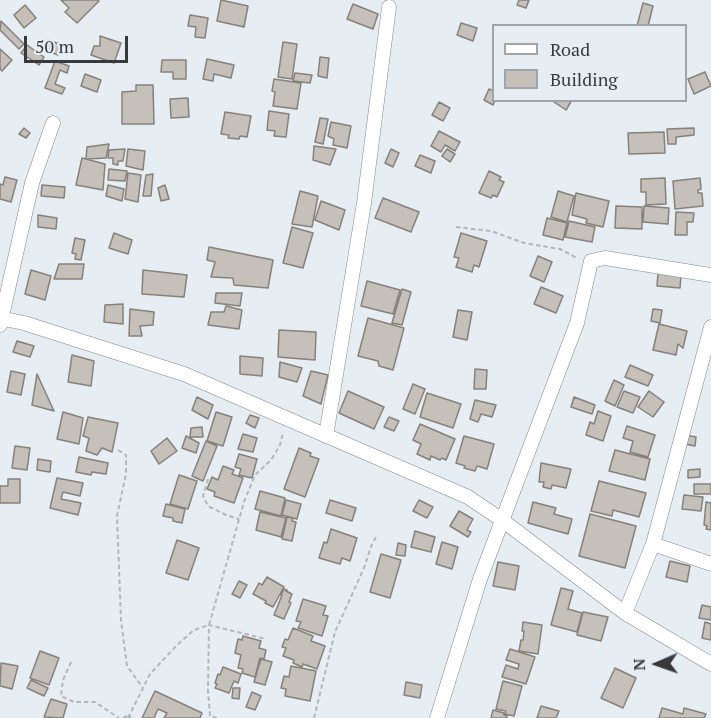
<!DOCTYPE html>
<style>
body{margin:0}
#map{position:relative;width:711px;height:718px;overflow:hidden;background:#e6edf3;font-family:"PT Serif",serif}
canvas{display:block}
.legend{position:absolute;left:492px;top:24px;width:195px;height:78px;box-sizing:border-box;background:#e6edf3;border:2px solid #a0a5aa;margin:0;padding:8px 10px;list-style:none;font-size:18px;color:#373a3c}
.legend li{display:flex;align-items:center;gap:12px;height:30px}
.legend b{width:30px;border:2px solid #a0a5aa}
.north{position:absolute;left:627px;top:634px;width:60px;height:60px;-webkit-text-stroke:4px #e6edf3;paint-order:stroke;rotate:268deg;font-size:16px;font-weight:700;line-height:24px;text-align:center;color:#373a3c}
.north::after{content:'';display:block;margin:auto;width:21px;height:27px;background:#373a3c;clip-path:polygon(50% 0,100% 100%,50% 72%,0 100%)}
.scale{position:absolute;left:24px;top:36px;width:104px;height:27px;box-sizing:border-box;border:3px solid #373a3c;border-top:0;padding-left:8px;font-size:18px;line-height:21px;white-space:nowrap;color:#373a3c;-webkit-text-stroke:4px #e6edf3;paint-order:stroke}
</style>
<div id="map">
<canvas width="711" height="718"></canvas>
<ul class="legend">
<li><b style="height:8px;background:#fff"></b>Road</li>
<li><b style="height:16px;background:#c5c0b9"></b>Building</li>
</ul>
<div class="north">N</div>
<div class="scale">50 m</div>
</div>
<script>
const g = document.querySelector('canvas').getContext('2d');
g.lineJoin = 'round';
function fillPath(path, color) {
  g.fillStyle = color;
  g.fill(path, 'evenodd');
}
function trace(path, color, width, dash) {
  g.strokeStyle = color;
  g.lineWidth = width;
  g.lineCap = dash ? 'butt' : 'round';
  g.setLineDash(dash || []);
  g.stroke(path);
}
const building = new Path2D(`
 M61,0H98L99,1L77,23L65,12L69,8Z
 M221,0L248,6L244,27L217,21Z
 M519,0H529L526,8L517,5Z
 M643,3L653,6L648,26H637Z
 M353,4L378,14L373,29L347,19Z
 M25,5L36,18L24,28L14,15Z
 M190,15L208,18L205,38L195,37L196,27L188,26Z
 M1,21L24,44L19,49L0,30Z
 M461,23L477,28L473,41L457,35Z
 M100,36L121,43L114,63L91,55L94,46H100Z
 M48,40L62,45L58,55L45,50Z
 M283,42L297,44L292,79L278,77Z
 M27,45L44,57L39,65L21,53Z
 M0,49L12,60L2,71L0,69Z
 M320,57L329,58L327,78L318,76Z
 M207,59L234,65L231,78L214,74L213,81L203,79Z
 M162,60H186V79H173V72H161Z
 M55,61L69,66L67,73L60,70L55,84L65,88L62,94L45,88Z
 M705,72L711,86L694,94L688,79Z
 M295,73L312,75L310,83L293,81Z
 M85,74L101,80L97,92L81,86Z
 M274,79L301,83L297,109L273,106L275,92L272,91Z
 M136,85H153L154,124H122V92L136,91Z
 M489,89L494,91V100H495L493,105L484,100Z
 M188,98L189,117L171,118L170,99Z
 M551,100H572L566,110Z
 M439,102L450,108L443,121L432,115Z
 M269,111L289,114L286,137L274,136L275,131L267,130Z
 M225,112L251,116L247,137L240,136L239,139L228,138L229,135L221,134Z
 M320,118L328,119L323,144L315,142Z
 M331,122L351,126L347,148L333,145L334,139L328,136Z
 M24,128L30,133L26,138L19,134Z
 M694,128V135L676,137V144H668L667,129Z
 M439,131L460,142L455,151L445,145L441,152L431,146Z
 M664,132L665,153L629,154L628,133Z
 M109,144L106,158L86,159L87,147Z
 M314,146L336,149L330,165L313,160Z
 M125,149L123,161H118V165L113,164V158H108L109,150Z
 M128,149L145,151L143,170L126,166Z
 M391,149L399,153L393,167L385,163Z
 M447,149L455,154L450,162L442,156Z
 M420,155L435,161L431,173L415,166Z
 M82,158L105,164L103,190L76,185Z
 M109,169L127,171L125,181L108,180Z
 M489,171L501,177L499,180L504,182L497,197L493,195L491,198L479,193Z
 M128,173L141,175L138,202L125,199Z
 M153,174L151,196H143L146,175Z
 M5,177L17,180L11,202L0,199V184L3,185Z
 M665,178L666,204L646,205V192H641V179Z
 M700,178L701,189L698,190V193H702L703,206L675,209L673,181Z
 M42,185L65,187L64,198L41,196Z
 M108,185L124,189L122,201L106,196Z
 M165,185L169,199L161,201L158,188Z
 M300,191L318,196L312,227L292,224Z
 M558,191L574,196L567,222L551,217Z
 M576,193L609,201L603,227L586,223L587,219L572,215Z
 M383,198L419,212L411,232L375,218Z
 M321,201L345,210L339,230L315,220Z
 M616,206L642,207V229L615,228Z
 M644,206L669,208L668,224L643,222Z
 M676,212L694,213L693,222H687V235H675Z
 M38,215L57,218L56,229L38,227Z
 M547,218L567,223L563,240L543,235Z
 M569,221L595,227L592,242L565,237Z
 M292,227L313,233L303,268L283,263Z
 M114,233L132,240L128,254L109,248Z
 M461,233L487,241L479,267L474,265L472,272L456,267L459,258L454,257Z
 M75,238L85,240L81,260L75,259L76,254L72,253Z
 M209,247L273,260L268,288L234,285L233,278L211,277L215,262L207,260Z
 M538,256L552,262L544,282L530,276Z
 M59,264H84L82,279H54Z
 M31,270L51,276L45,300L25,294Z
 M143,270L187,275L184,297L142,294Z
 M658,273L681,275L680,288L657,286Z
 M367,281L400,290L393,314L361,306Z
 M541,287L563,296L556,313L534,304Z
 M402,289L411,292L402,325L392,323Z
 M216,293H242L240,306L215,303Z
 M123,304V324L104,322L105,305Z
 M226,306L242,310L239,329L208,325L211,312H224Z
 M130,309L154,312L153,325L140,326L142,336H129Z
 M653,309L662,310L660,323L651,321Z
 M458,310L472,312L467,340L453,337Z
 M368,318L404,328L393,370L379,366L378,361L358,356Z
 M659,324L687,331L683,348L678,344L676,355L653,350Z
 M279,330L316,332L315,360L278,357Z
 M17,341L34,346L30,357L13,352Z
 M72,355L94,361L91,386L68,382Z
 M240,356L263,358L262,376L240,374Z
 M280,362L302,368L297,382L279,377Z
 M630,365L653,375L648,386L625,377Z
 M475,369L487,370L486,389H474Z
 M11,371L25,374L21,395L7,392Z
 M311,371L328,375L321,404L303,396Z
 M37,374L54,411L32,405Z
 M614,380L624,385L615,406L605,401Z
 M413,384L425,389L415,414L403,409Z
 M348,391L384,407L374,429L339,413Z
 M624,391L640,397L633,413L617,407Z
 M649,391L664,402L653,417L638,407Z
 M427,393L461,404L453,428L420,417Z
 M197,397L213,405L208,419L192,410Z
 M574,397L595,405L592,414L571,407Z
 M475,400L496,405L492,417L481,414L478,422L470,419Z
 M598,411L611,416L603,441L586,435L590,422L594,424Z
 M63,412L83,418L79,444L57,439Z
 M216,412L232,417L223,446L207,441Z
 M250,415L259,418L255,428L246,423Z
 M88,417L118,423L112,452L102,448L97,455L86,451L89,438L83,436Z
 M389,417L399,421L394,431L384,427Z
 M420,424L455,439L446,460L442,458L440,460L431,456L430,460L417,454L421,444L413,440Z
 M627,426L655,435L648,457L630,452L633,441L623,438Z
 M202,427L203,437H190L191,428Z
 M243,434L257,438L253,452L238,449Z
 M685,435L696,437L695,446L684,444Z
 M186,436L199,443L196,453L182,448Z
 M464,436L494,444L487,469L477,466L475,471L464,468L465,466L456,463Z
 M167,438L177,451L159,464L151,451Z
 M206,441L217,446L203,481L192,476Z
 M15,446L30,448L27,470L12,468Z
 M299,448L311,453L310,456L319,459L305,497L284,489Z
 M615,450L650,459L645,480L609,471Z
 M239,454L257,459L252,478L239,475L241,469L235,467Z
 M79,457L108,463L106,474L92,472L91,475L76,472Z
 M38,459L51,461L50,472L37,470Z
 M541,463L571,469L566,488L552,485L551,489L543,487L544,482H539Z
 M223,466L234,470L232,474L243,478L234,503L214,496L215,492L207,489L212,477L218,480Z
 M700,469V477L688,478V470Z
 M179,475L197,481L188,509L170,504Z
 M57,478L83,483L80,496L63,492L61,499L81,503L78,515L50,508Z
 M8,479H20V503H0V486H8Z
 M599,481L646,493L639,517L613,510L612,516L591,511Z
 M694,484H711V494H694Z
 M260,491L285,498L281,516L255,509Z
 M684,495L703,497L701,511L682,509Z
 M286,500L301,504L297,519L282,515Z
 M330,500L356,508L352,521L326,513Z
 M419,500L433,507L427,518L413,511Z
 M533,502L556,508L554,514L572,519L568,534L528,523Z
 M706,502L711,503V530L706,529L707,526L704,525Z
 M166,504L185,509L182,523L173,521V518L163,516Z
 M459,511L473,519L467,530L471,532L468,537L450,526Z
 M260,512L286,518L281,537L256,530Z
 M590,514L636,526L625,568L579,556Z
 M287,517L293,518L292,521L296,522L292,541L282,539Z
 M331,529L357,538L350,561L342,558L340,564L319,558L324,542L327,543Z
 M415,531L435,537L431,552L411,547Z
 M177,540L199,548L188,580L166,573Z
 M442,542L458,547L452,569L436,564Z
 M398,543L406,545L405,556L396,555Z
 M381,554L401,560L390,598L370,592Z
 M670,561L690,566L687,582L666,577Z
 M498,562L519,566L515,590L493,586Z
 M267,577L284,587L273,607L265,603L266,601L253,594L259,583L262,585Z
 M239,581L247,585L240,598L232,594Z
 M561,588L573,591L568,609L582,613L577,632L551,625Z
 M284,589L287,590L286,591L292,594L289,602L291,603L284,619L274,615L282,595H281Z
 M303,599L326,606L323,615L328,616L322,636L298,628L301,622L296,621Z
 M702,605L711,607V620L699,618Z
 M583,612L608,617L601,641L577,635Z
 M523,622L542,625L538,654L519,651L521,640H523L524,631H522Z
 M705,622L711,624V640L702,638Z
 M293,628L313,636L311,641L325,646L317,669L303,664L302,667L293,663L294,660L283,656L286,648L282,647L285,639L288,640Z
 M243,636L261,641L259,648L266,650L264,659L260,658L255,677L242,673L243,669L238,668L241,655L235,653L238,639L242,640Z
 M510,649L535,657L526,684L502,677L506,665L518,669L519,664L506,660Z
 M40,651L59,658L49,685L30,678Z
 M261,659L272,662L265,685L254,682Z
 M1,663L18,666L12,689L0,686Z
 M291,666L316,671L310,701L285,696L286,689L281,688L284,676L289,677Z
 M223,667L241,674L238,683L234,681L229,693L215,688L217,684L215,683L218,674L220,675Z
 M615,668L636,678L623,708L601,698Z
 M31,680L48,688L44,696L27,688Z
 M503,681L522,686L514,716L505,714L506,711L496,709Z
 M406,682L422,685L420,698L404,695Z
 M233,688H240L239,699L232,698Z
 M155,691L202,713L200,718H164L167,713L158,709L154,718H142Z
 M252,692L261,696L255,710L246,707Z
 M51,699L67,704L63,718L44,717Z
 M541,706L559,711L556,718H537Z
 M662,708L683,714L684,708L706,714L704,718H659Z
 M493,710L504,713V715L507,716V718H491Z`);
const path = new Path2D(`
 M456,227L491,231L524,243L560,249L577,258
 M118,450L126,455V474L117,516L121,620L127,666L143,688
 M208,479L203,496L208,506L226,515L239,519
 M71,662L63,680L61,696L74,702H95L119,718
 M123,718L129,715L131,718
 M128,718L150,674L177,645L194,630L209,625L244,502L255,475L271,460L280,445L283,433
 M217,718L210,716L208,690L209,625L266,639
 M314,718L335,632L364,568L372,544L376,537`);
const street = new Path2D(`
 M0,318L24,323L184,374L468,497L502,520L625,613L711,664
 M0,325L32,183L53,123
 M326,436L364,203L389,7
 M653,544L711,564
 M625,613L653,544L711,327
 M437,718L480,579L577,323L591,261L605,258L711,275`);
fillPath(building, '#c5c0b9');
trace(building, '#86817b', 1.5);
trace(street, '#82888e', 15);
trace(path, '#b1b7bc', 2, [4.5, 3]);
trace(street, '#fff', 14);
</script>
